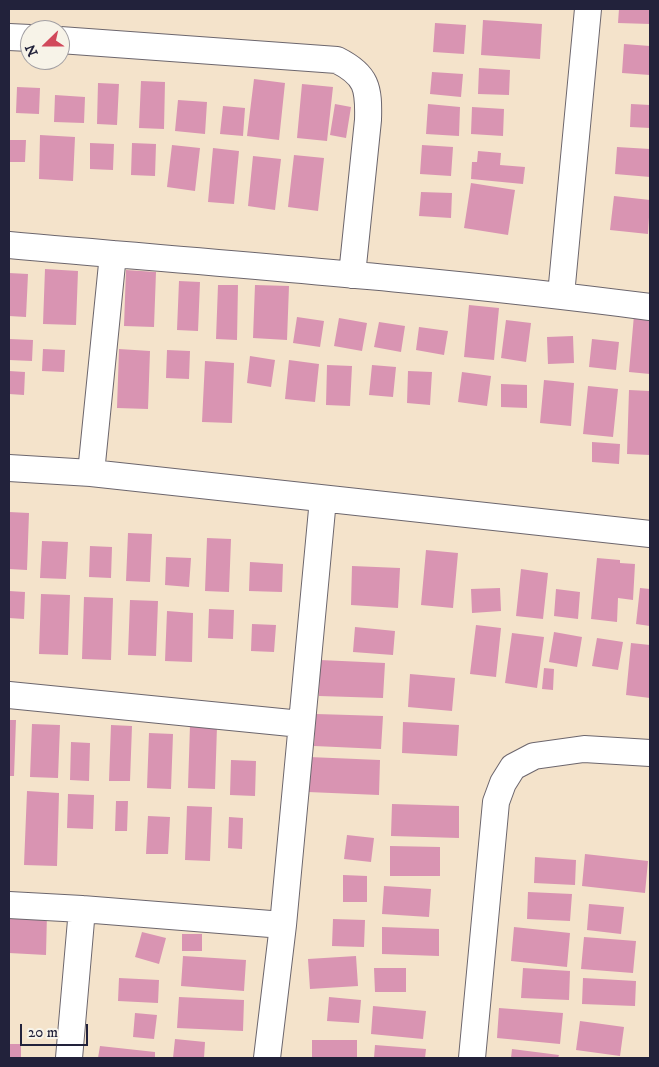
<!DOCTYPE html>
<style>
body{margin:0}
#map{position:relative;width:659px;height:1067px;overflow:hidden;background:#f4e3cb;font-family:"IM FELL DW Pica",serif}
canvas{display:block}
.frame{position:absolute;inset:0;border:10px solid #22223b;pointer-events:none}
.north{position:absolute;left:20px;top:20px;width:50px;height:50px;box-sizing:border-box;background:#f7f3e8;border:1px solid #a29fa3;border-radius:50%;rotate:248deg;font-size:14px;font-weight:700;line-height:20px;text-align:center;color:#22223b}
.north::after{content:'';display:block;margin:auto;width:18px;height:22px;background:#d1495b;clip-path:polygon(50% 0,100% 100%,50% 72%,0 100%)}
.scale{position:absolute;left:20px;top:1024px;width:68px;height:22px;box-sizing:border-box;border:2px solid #22223b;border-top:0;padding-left:6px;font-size:15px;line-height:18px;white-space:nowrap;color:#22223b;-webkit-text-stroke:4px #f7f3e8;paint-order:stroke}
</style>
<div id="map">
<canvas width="659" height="1067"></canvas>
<div class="frame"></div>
<div class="north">N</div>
<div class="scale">20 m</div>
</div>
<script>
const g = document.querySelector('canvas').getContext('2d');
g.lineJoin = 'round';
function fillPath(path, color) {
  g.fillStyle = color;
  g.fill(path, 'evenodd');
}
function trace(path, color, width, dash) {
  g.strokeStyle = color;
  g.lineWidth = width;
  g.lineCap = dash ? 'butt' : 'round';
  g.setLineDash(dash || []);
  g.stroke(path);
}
const building = new Path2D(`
 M619,9H650V24L618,23Z
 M483,20L542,24L540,59L481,55Z
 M435,23L466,25L464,54L433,52Z
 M624,44L650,46V75L622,73Z
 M479,68L510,70L509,95L478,94Z
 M432,72L463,74L461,97L430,94Z
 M254,79L285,83L279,140L247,136Z
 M141,81L165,82L164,129L139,128Z
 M98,83L119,84L117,125L97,124Z
 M302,84L333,87L327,141L297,138Z
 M17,87L40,88L39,114L16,113Z
 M55,95L85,97L84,123L54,122Z
 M178,100L207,102L205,134L175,131Z
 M335,104L351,107L346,138L330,135Z
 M428,104L460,107L459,136L426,134Z
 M631,104L650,105V128L630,127Z
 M223,106L245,108L243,136L220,134Z
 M472,107L504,109L503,136L471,134Z
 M40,135L75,137L73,181L39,179Z
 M10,140H26L25,162H9Z
 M90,143L114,144L113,170L90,169Z
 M132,143L156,144L155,176L131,175Z
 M172,145L200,148L195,191L167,187Z
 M422,145L453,147L451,176L420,174Z
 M617,147L650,149V177L615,174Z
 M213,148L239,151L234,204L208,202Z
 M478,151L501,153L500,165L525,167L523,184L471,179L472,162H477Z
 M294,155L324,158L318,211L288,207Z
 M253,156L281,159L275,210L248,206Z
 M471,183L515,190L508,235L464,228Z
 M421,192L452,193L451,218L419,216Z
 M614,196L650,200L648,234L610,230Z
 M45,269L78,271L76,325L43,324Z
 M126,270L156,272L154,327L124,326Z
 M9,273L28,274L26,317L9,316Z
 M179,281L200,282L198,331L177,330Z
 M218,285H238L237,340L216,339Z
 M255,285L289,286L287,340L253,338Z
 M469,305L499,308L494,360L464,357Z
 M634,315L650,316V374L629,372Z
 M297,317L324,321L320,347L293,343Z
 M339,318L367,323L362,351L334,346Z
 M506,320L531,323L526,362L501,358Z
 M379,322L405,326L401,352L374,347Z
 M419,327L448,331L444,355L416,350Z
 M573,336L574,363L548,364L547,337Z
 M9,339L33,340L32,361L9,360Z
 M592,339L619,342L616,370L589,367Z
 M43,349L65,350L64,372L42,371Z
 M119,349L150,351L148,409L117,408Z
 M167,350L190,351L189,379L166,378Z
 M250,356L275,360L271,387L247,383Z
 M289,360L319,364L315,402L285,399Z
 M205,361L234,363L232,423L202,422Z
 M327,365L352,366L350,406L326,405Z
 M372,365L396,367L393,397L369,395Z
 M9,371L25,372L24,395L9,394Z
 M408,371L432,372L430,405L407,403Z
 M462,372L491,376L487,406L458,402Z
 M544,380L574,383L571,426L540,423Z
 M501,384L527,385V408L501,407Z
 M588,386L618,389L613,437L583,434Z
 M629,390L650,391V455L627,454Z
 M592,442L620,444L619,464L592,462Z
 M9,512L29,513L27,570L9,569Z
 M128,533L152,534L150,582L126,581Z
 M207,538L231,539L229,592L205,591Z
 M42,541L68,542L66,579L40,578Z
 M90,546L112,547L111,578L89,577Z
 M426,550L458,553L453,608L421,605Z
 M166,557L191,558L189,587L165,585Z
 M597,558L620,560V563L635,564L633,600L618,598L617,622L591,619Z
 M250,562L283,564L282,592L249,591Z
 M352,566L400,568L398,608L351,605Z
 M521,569L548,573L543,619L516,616Z
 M500,588L501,611L472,613L471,589Z
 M640,588L650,589V626L636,624Z
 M556,589L580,592L578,619L554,616Z
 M9,591L25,592L24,619L9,618Z
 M41,594L70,595L68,655L39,654Z
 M84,597L113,598L111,660L82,659Z
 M130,600L158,601L156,656L128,655Z
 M209,609L234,610L233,639L208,638Z
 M167,611L193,613L192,662L165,661Z
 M252,624L276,625L274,652L251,651Z
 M476,625L501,628L496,677L470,674Z
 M355,627L395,631L393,655L353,652Z
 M554,632L582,637L577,667L549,662Z
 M512,633L544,637L537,688L505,683Z
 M597,638L623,642L618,670L592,666Z
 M631,643L650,645V698L626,695Z
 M320,660L385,663L383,698L319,696Z
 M544,668L554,669L553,690L542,689Z
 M410,674L455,678L452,711L408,707Z
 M316,714L383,716L381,749L314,746Z
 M9,720H16L14,776H9Z
 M403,722L459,725L457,756L402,753Z
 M32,724L60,725L58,778L30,777Z
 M111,725L132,726L130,781H109Z
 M190,725L217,726L215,789L188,788Z
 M149,733L173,734L171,789L147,788Z
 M71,742L90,743L89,781L70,780Z
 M309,757L380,760L379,795L308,792Z
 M231,760L256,761L255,796L230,795Z
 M27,791L59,793L57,866L24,865Z
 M68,794L94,795L93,829L67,828Z
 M116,801H128L127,831H115Z
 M392,804L459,806V838L391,836Z
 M187,806L212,807L210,861L185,860Z
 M148,816L170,817L168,854H146Z
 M229,817L243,818L242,849L228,848Z
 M347,835L374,838L371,862L344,859Z
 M390,846L440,847V876H390Z
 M585,854L648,861L645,893L582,886Z
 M535,857L576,860L575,885L534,883Z
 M343,875L367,876V902H343Z
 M384,886L431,889L429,917L382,914Z
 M528,892L572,894L570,921L527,919Z
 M589,904L624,907L621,934L587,930Z
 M9,912L47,913L46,955L9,953Z
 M333,919L365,920L364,947L332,946Z
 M382,927L439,929V956L382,954Z
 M514,927L570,933L567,967L511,961Z
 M142,932L166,938L159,964L135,957Z
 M182,934H202V951H182Z
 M584,937L636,941L633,973L581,969Z
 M183,956L246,960L244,991L181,986Z
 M356,956L358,986L310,989L308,959Z
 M374,968H406V992H375Z
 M523,968L570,971L569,1000L521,998Z
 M119,978L159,980L158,1003L118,1001Z
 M583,978L636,981L635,1006L582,1004Z
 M179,997L244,1000L243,1031L177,1028Z
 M329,997L361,1000L359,1023L327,1021Z
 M373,1006L426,1011L423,1039L371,1034Z
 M499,1008L563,1013L560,1044L497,1038Z
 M135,1013L157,1015L154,1039L133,1037Z
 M580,1021L624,1027L620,1056L576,1050Z
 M175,1039L205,1042L204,1058H173Z
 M312,1040H357V1058H312Z
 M9,1044H21V1058H9Z
 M375,1045L426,1049L425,1058H374Z
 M100,1046L155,1052V1058H98Z
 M512,1049L559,1055L558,1058H511Z`);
const minor = new Path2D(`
 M9,37L30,38
 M60,40L337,60C367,75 369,88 368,120L352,275
 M9,245C223,264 437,279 650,307
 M561,295L588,9
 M9,468L91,473L650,534
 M91,473L113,254
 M9,695L301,724
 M9,905L82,909L283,925
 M69,1058L82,909
 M267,1058L283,925L323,499
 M472,1058L496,802L503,783L513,767L534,756L584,749L650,753`);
fillPath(building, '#d994b2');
trace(minor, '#6c666d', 28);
trace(minor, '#fff', 26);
</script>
